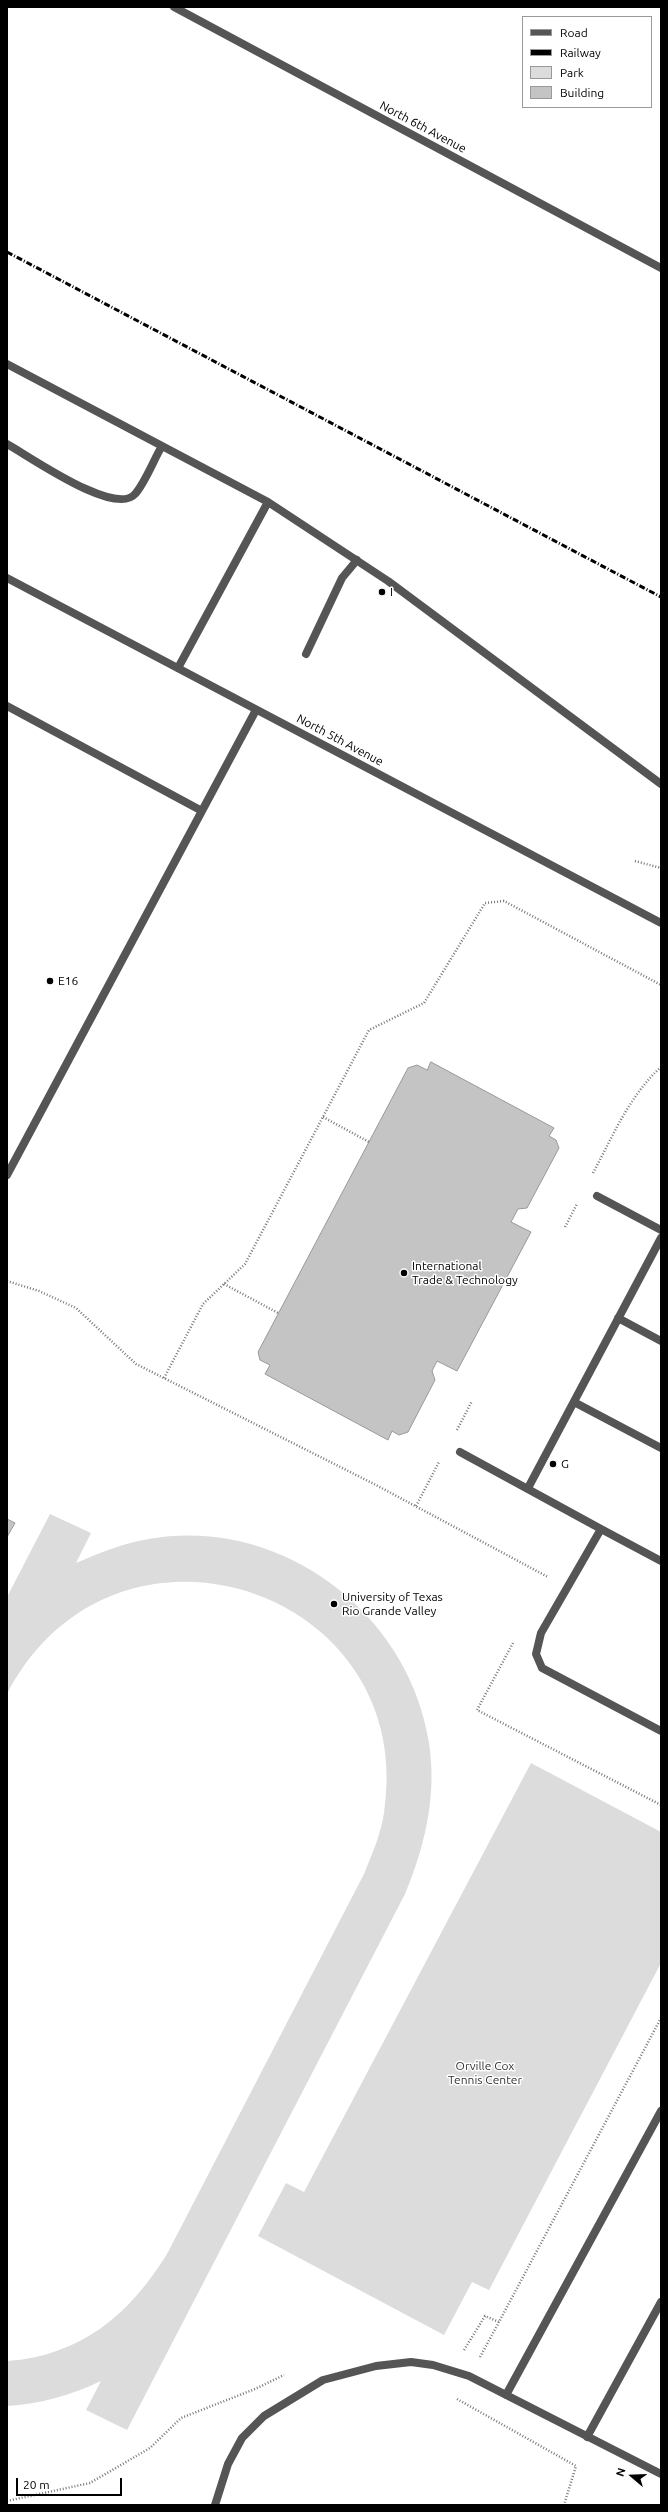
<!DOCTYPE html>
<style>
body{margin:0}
#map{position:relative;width:668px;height:2512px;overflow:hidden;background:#fff;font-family:Ubuntu,sans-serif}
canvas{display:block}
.frame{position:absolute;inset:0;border:8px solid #000;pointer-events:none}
.legend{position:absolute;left:522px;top:16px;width:130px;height:92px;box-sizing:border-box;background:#fff;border:1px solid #999;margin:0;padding:5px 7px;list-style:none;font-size:12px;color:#000}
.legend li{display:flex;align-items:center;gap:8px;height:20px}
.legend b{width:20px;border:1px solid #999}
.north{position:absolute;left:612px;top:2456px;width:40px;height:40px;-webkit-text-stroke:3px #fff;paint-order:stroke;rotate:289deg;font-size:11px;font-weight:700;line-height:16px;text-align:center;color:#000}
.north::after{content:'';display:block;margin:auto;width:14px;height:18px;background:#000;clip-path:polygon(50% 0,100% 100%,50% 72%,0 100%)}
.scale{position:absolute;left:16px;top:2478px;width:106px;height:18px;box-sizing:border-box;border:2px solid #000;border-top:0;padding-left:5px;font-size:12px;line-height:14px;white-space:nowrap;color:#000;-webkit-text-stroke:3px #fff;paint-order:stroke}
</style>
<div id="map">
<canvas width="668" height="2512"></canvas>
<div class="frame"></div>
<ul class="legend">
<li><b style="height:5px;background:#555"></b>Road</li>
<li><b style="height:5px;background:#000"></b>Railway</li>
<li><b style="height:11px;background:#dcdcdc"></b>Park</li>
<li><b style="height:11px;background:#c4c4c4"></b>Building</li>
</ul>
<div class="north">N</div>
<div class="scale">20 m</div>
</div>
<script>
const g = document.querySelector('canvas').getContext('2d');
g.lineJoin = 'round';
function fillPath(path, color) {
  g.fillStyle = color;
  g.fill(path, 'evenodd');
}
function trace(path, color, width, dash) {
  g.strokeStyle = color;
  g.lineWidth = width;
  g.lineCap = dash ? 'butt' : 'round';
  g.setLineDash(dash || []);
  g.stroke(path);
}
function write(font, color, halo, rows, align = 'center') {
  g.font = font + ' Ubuntu,sans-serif';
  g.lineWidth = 3;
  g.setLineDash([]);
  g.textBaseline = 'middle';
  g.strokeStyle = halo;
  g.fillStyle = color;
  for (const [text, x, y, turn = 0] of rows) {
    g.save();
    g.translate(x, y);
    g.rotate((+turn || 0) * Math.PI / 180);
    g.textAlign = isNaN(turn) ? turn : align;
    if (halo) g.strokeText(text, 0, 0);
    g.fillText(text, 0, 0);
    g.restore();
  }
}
const green = new Path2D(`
 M50,1514L91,1533L76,1563C100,1553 123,1543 149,1539C281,1516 409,1613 429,1743C437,1796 425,1846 405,1894L127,2430L86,2410L101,2381C72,2395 40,2404 7,2406V2361C81,2356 130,2314 167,2254L364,1874C372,1854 381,1834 384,1813C419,1588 114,1488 7,1694V1597Z
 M531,1763L661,1832V1963L489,2290L472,2282L444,2335L258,2236L286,2183L304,2192Z`);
const building = new Path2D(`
 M431,1062L554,1128L549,1136L556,1140L559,1148L527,1208L518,1209L511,1222L531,1232L457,1371L437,1361L432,1371L435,1380L408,1432L399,1435L392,1431L388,1440L265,1374L270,1365L260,1360L258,1352L408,1068L417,1065L427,1070Z
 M7,1519L15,1523L7,1537Z`);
const path = new Path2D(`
 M635,861L661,868
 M323,1117L369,1142
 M593,1173C613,1136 629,1096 661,1067
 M565,1227L577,1204
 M7,1281L39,1291L76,1308L136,1364L376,1485L548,1577
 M224,1284L278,1313
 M164,1378L203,1304L245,1264L369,1030L424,1003L485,903L504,901L661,985
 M457,1430L472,1401
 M416,1506L439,1462
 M513,1643L477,1710L661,1805
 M464,2350L485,2316L499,2322L661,2018
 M480,2357L499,2322
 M457,2399L576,2466L564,2505
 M7,2501L90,2483L150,2448L181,2418L255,2389L284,2375`);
const service = new Path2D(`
 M7,364L268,502L178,668
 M7,444C29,456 115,517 135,494C145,483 154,459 162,446
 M268,502L388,581L661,784
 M306,654L342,578L357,560
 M7,706L202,811
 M7,1175L256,710
 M597,1196L661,1230
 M618,1318L661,1341
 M574,1402L661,1448
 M460,1452L601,1529
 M528,1488L661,1238
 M661,1561L601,1529L541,1633L536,1654L542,1668L661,1731
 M506,2395L661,2111
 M587,2437L661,2302
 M215,2505L228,2464L242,2438L264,2416L323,2380L376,2366L411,2362L433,2365L469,2376L661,2474`);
const minor = new Path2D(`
 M174,7L661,268`);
const tertiary = new Path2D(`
 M7,578L661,923`);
const rail = new Path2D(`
 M7,252L661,597`);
const markers = [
 [382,592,4,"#000"],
 [50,981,4,"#000"],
 [404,1273,4,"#000"],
 [553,1464,4,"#000"],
 [334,1604,4,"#000"]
];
const streetNames = [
 ["North 6th Avenue",423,127,28],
 ["North 5th Avenue",340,740,28]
];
const poiNames = [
 ["I",390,592],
 ["E16",58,981],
 ["International",412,1266],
 ["Trade & Technology",412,1280],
 ["G",561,1464],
 ["University of Texas",342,1597],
 ["Rio Grande Valley",342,1611]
];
const parkNames = [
 ["Orville Cox",485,2066],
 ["Tennis Center",485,2080]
];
fillPath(green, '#dcdcdc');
fillPath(building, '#c4c4c4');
trace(building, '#999', 1);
trace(path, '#777', 2.5, [1, 2]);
trace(service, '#555', 8);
trace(minor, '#555', 8);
trace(tertiary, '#555', 8);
trace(rail, '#000', 3, [6, 2, 1, 2]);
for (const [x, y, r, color] of markers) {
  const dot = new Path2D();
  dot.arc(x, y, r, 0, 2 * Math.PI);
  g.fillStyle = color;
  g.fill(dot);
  trace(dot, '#fff', 1.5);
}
write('12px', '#000', '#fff', streetNames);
write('12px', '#000', '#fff', poiNames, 'left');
write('12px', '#333', '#fff', parkNames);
</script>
